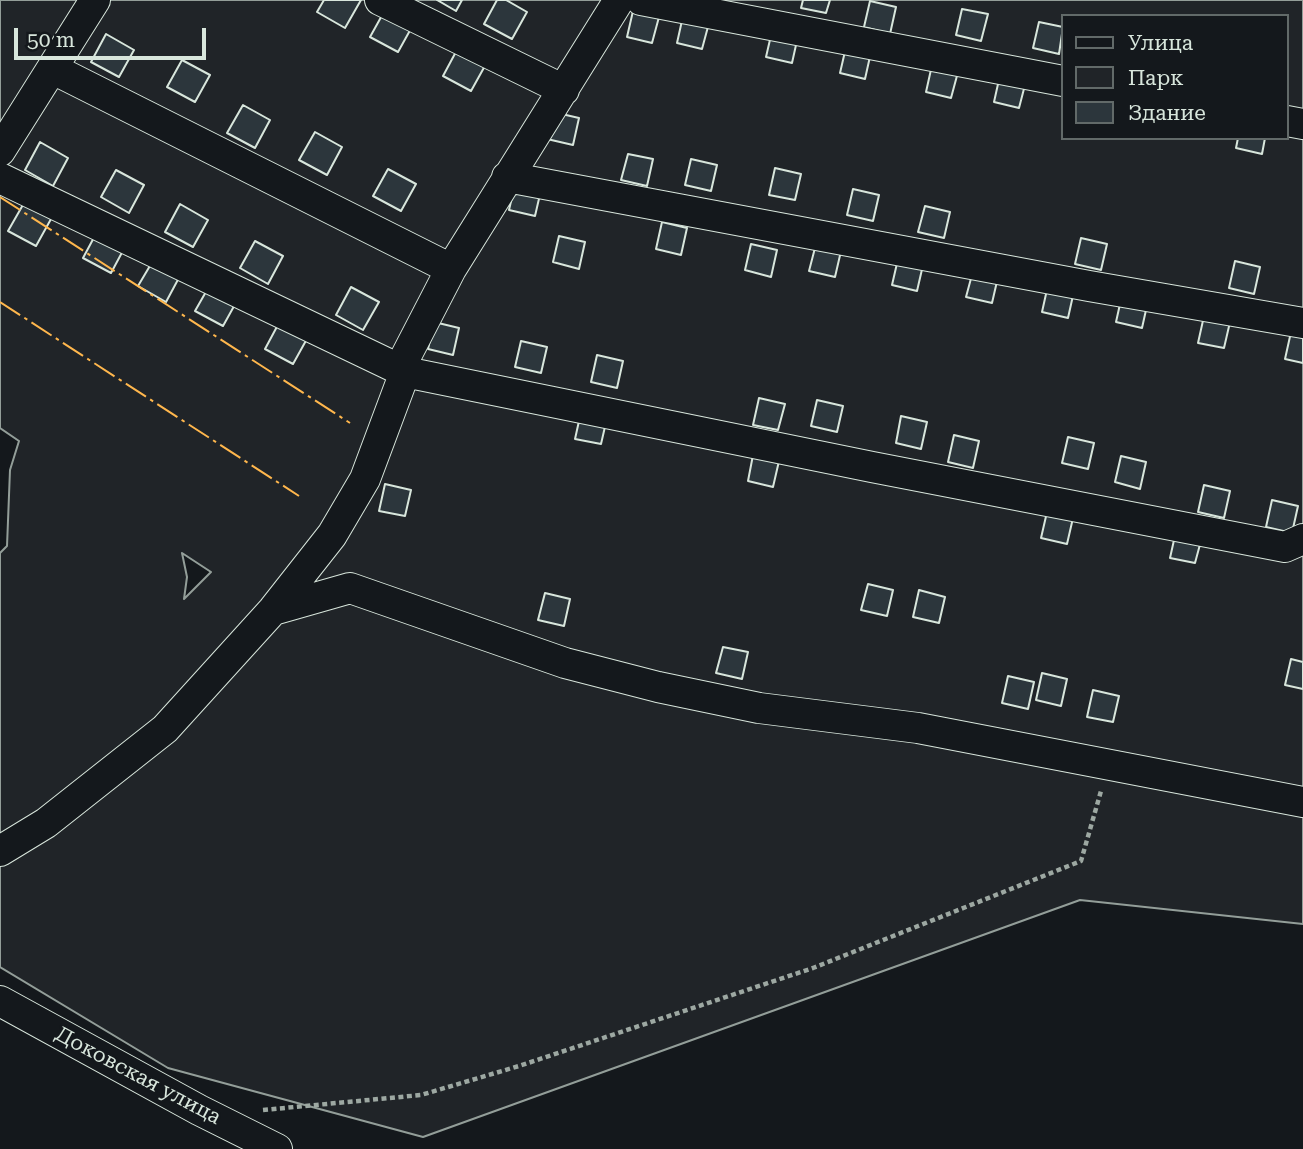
<!DOCTYPE html>
<meta charset="utf-8">
<style>
body{margin:0}
#map{position:relative;width:1303px;height:1149px;overflow:hidden;background:#14181c;font-family:"Roboto Serif",serif}
canvas{display:block}
.legend{position:absolute;left:1061px;top:14px;width:228px;height:126px;box-sizing:border-box;background:#14181c;border:2px solid #626a69;margin:0;padding:9px 12px;list-style:none;font-size:21px;color:#d8e6dc}
.legend li{display:flex;align-items:center;gap:14px;height:35px}
.legend b{width:35px;border:2px solid #626a69}
.scale{position:absolute;left:14px;top:28px;width:192px;height:32px;box-sizing:border-box;border:4px solid #d8e6dc;border-top:0;padding-left:9px;font-size:21px;line-height:24px;white-space:nowrap;color:#d8e6dc;-webkit-text-stroke:5px #14181c;paint-order:stroke}
</style>
<div id="map">
<canvas width="1303" height="1149"></canvas>
<ul class="legend">
<li><b style="height:9px;background:#14181c"></b>Улица</li>
<li><b style="height:19px;background:#202428"></b>Парк</li>
<li><b style="height:19px;background:#2c363c"></b>Здание</li>
</ul>
<div class="scale">50 m</div>
</div>
<script>
const g = document.querySelector('canvas').getContext('2d');
g.lineJoin = 'round';
function fillPath(path, color) {
  g.fillStyle = color;
  g.fill(path, 'evenodd');
}
function trace(path, color, width, dash) {
  g.strokeStyle = color;
  g.lineWidth = width;
  g.lineCap = dash ? 'butt' : 'round';
  g.setLineDash(dash || []);
  g.stroke(path);
}
function write(font, color, halo, rows, align = 'center') {
  g.font = font + ' "Roboto Serif",serif';
  g.lineWidth = 5;
  g.setLineDash([]);
  g.textBaseline = 'middle';
  g.strokeStyle = halo;
  g.fillStyle = color;
  for (const [text, x, y, turn = 0] of rows) {
    g.save();
    g.translate(x, y);
    g.rotate((+turn || 0) * Math.PI / 180);
    g.textAlign = isNaN(turn) ? turn : align;
    if (halo) g.strokeText(text, 0, 0);
    g.fillText(text, 0, 0);
    g.restore();
  }
}
const green = new Path2D(`
 M0,0H1303V924L1080,900L423,1137L168,1068L0,967V553L7,546L10,470L19,441L0,428ZM1063,16H1287V138H1063ZM182,553L211,572L184,599L187,577Z`);
const building = new Path2D(`
 M324,0H361L345,28L317,12Z
 M437,0H462L456,11Z
 M497,0H506L527,12L512,39L484,24Z
 M803,0H830L826,13L801,8Z
 M870,1L896,7L890,34L864,27Z
 M962,9L988,14L981,41L956,35Z
 M385,10L413,25L398,52L370,37Z
 M633,11L659,17L652,43L627,37Z
 M683,16L709,23L702,49L677,43Z
 M1039,22L1063,27L1059,54L1033,48Z
 M772,31L798,36L792,63L766,57Z
 M106,34L134,50L119,77L91,62Z
 M846,47L871,52L865,79L840,73Z
 M458,48L486,64L471,91L443,76Z
 M182,60L210,75L195,102L167,87Z
 M932,65L958,72L951,98L926,92Z
 M1000,75L1026,81L1019,108L994,102Z
 M243,105L270,120L255,148L227,133Z
 M553,112L579,118L573,145L547,139Z
 M315,132L342,147L327,175L299,160Z
 M1238,138H1265L1262,154L1236,148Z
 M40,142L68,158L53,186L25,170Z
 M628,154L653,159L647,186L621,180Z
 M691,159L717,165L711,191L685,185Z
 M775,168L801,174L795,200L769,195Z
 M388,169L416,184L401,211L373,196Z
 M116,170L144,185L129,213L101,197Z
 M515,184L541,190L535,216L509,210Z
 M853,189L879,195L873,221L847,215Z
 M24,203L51,219L36,246L8,231Z
 M180,204L208,220L193,247L165,232Z
 M925,206L950,212L944,238L918,232Z
 M662,222L687,228L681,255L656,249Z
 M98,230L126,245L111,273L83,258Z
 M559,236L585,242L579,269L553,262Z
 M1081,238L1107,244L1101,270L1075,264Z
 M255,241L283,256L268,284L240,268Z
 M751,244L777,250L771,277L745,270Z
 M816,244L841,251L835,277L809,271Z
 M154,259L181,274L166,302L138,286Z
 M898,259L923,265L917,291L892,285Z
 M1235,261L1260,267L1254,294L1229,288Z
 M973,271L998,277L992,303L966,297Z
 M211,283L238,299L223,326L195,311Z
 M1048,285L1074,291L1068,318L1042,312Z
 M351,287L379,302L363,330L336,315Z
 M1122,295L1148,301L1142,328L1116,322Z
 M1204,316L1230,322L1224,348L1198,343Z
 M280,321L308,337L293,364L265,349Z
 M434,322L459,328L453,355L428,349Z
 M1291,332L1303,335V363L1285,359Z
 M521,341L547,347L541,373L515,367Z
 M597,355L623,361L617,388L591,382Z
 M759,398L785,404L778,430L753,425Z
 M817,400L843,406L837,432L811,426Z
 M581,412L607,418L601,444L575,439Z
 M901,416L927,422L921,449L896,443Z
 M954,435L979,441L973,468L948,462Z
 M1068,437L1094,443L1088,469L1062,463Z
 M753,455L779,461L773,487L748,481Z
 M1121,456L1146,462L1140,489L1115,482Z
 M385,484L411,490L405,516L379,511Z
 M1204,485L1230,491L1224,518L1198,512Z
 M1272,500L1298,506L1292,533L1266,527Z
 M1047,512L1073,518L1067,544L1041,538Z
 M1176,531L1202,537L1195,563L1170,558Z
 M868,584L893,590L887,616L861,610Z
 M919,590L945,597L939,623L913,617Z
 M545,593L570,599L564,626L538,620Z
 M723,647L748,652L742,679L716,673Z
 M1291,659L1303,662V689L1285,685Z
 M1042,673L1067,679L1061,706L1036,700Z
 M1008,676L1034,682L1028,709L1002,703Z
 M1093,690L1119,696L1113,722L1087,717Z`);
const path = new Path2D(`
 M263,1110L421,1095L519,1066L813,968L1081,861L1101,791`);
const minor = new Path2D(`
 M380,0L564,90
 M641,0L1063,81
 M53,69L451,269
 M1287,121L1303,124
 M0,151L95,0
 M507,177L1089,286L1303,323
 M0,178L405,372L872,467L1285,547L1303,539
 M273,610L350,588L565,663L658,687L759,708L918,728L1303,802
 M0,851L46,823L165,729L273,610L332,535L365,479L405,372L406,356L451,269L619,0
 M0,1001L199,1110L277,1149`);
const power = new Path2D(`
 M0,197L350,423
 M0,302L299,496`);
const streetNames = [
 ["Доковская улица",138,1076,28]
];
fillPath(green, '#202428');
trace(green, '#939e99', 2);
fillPath(building, '#2c363c');
trace(building, '#d8e6dc', 2);
trace(minor, '#d8e6dc', 32);
trace(path, '#9da8a2', 4.5, [5, 3.5]);
trace(minor, '#14181c', 30);
trace(power, '#ffb74d', 2, [24, 5, 3.5, 5]);
write('21px', '#d8e6dc', '#14181c', streetNames);
</script>
